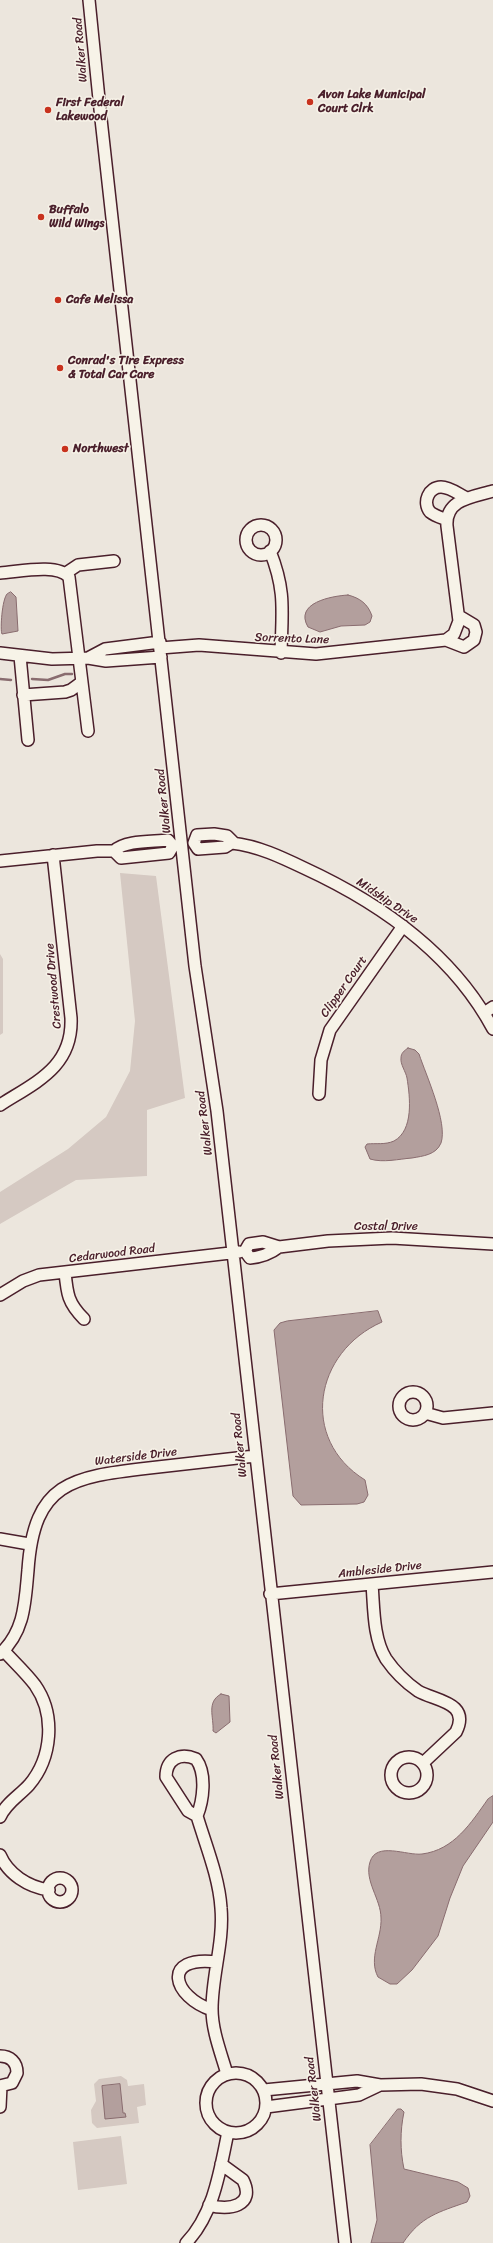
<!DOCTYPE html>
<style>
body{margin:0}
canvas{display:block;background:#ece6dd}
</style>
<canvas width="493" height="2243"></canvas>
<script>
const g = document.querySelector('canvas').getContext('2d');
g.lineJoin = 'round';
function fillPath(path, color) {
  g.fillStyle = color;
  g.fill(path, 'evenodd');
}
function trace(path, color, width, dash) {
  g.strokeStyle = color;
  g.lineWidth = width;
  g.lineCap = dash ? 'butt' : 'round';
  g.setLineDash(dash || []);
  g.stroke(path);
}
function write(font, color, halo, rows, align = 'center') {
  g.font = font + ' Sriracha,sans-serif';
  g.lineWidth = 3;
  g.setLineDash([]);
  g.textBaseline = 'middle';
  g.strokeStyle = halo;
  g.fillStyle = color;
  for (const [text, x, y, turn = 0] of rows) {
    g.save();
    g.translate(x, y);
    g.rotate((+turn || 0) * Math.PI / 180);
    g.textAlign = isNaN(turn) ? turn : align;
    if (halo) g.strokeText(text, 0, 0);
    g.fillText(text, 0, 0);
    g.restore();
  }
}
const green = new Path2D(`
 M120,873L156,876L185,1098L147,1110V1176L76,1180L0,1224V1192L68,1149L106,1117L130,1071L135,1021Z
 M0,954L3,959V1033L0,1035Z
 M121,2076L127,2080L128,2086L144,2084L146,2105L137,2107L139,2123L97,2128L92,2123L91,2110L96,2101L94,2084L99,2079Z
 M121,2136L127,2184L78,2190L73,2142Z`);
const water = new Path2D(`
 M11,592L16,597L18,631L2,634C0,630 2,599 7,594Z
 M348,595C360,598 368,604 372,616L370,622L365,625L341,626L320,632L308,627C294,603 331,596 348,595Z
 M408,1048L415,1050L419,1054C426,1075 448,1123 441,1143C436,1155 423,1156 412,1158C399,1159 383,1163 370,1159L365,1147L367,1144C376,1143 385,1145 394,1141C414,1130 410,1097 407,1078C406,1072 400,1064 401,1058C401,1053 404,1051 408,1048Z
 M378,1311L382,1322C314,1352 299,1439 365,1480L368,1495L364,1502L357,1504L301,1505L293,1496L274,1330L280,1323L287,1321Z
 M221,1694L229,1696L230,1722L216,1733L213,1731C214,1717 206,1702 221,1694Z
 M493,1796V1822L463,1866L450,1898L438,1936L412,1970L397,1984H390L378,1977C368,1958 382,1938 381,1918C381,1899 364,1881 370,1862C376,1841 407,1856 422,1854C454,1850 471,1823 488,1799Z
 M120,2084L123,2113H125L126,2117L105,2119L102,2086Z
 M398,2109H401L404,2112C400,2131 400,2150 404,2169L458,2182L468,2188L470,2196L467,2202C439,2212 421,2216 403,2243H371L377,2220L370,2145Z`);
const stream = new Path2D(`
 M0,679L11,680
 M32,679L48,680L65,674H72`);
const minor = new Path2D(`
 M89,0L101,119L195,966L217,1111L345,2243
 M447,520C442,518 435,516 430,512C422,502 429,487 441,487C450,487 460,495 467,498
 M246 540a15 15 0 1 1 30 0a15 15 0 1 1-30 0Z
 M270,551C286,591 282,611 281,653
 M0,573C18,572 57,563 69,577L88,731
 M66,573L78,565L114,561
 M446,640L464,647L474,640L476,632L474,625L459,616
 M160,648L199,645L316,654L446,640L454,634L459,621L447,526C445,499 473,497 493,491
 M0,653L52,659L88,658L106,661L161,657
 M20,656L28,740
 M88,658L105,649L160,642
 M23,695L65,692L71,690L82,682
 M214,834L227,836L233,842L225,847L198,849L194,843L197,835Z
 M232,843C258,846 281,857 304,868C380,903 453,954 493,1029
 M0,861L97,851H114L121,858L169,853L173,846L168,840C152,842 126,840 114,851
 M484,1013L493,1007
 M319,1094L321,1060L330,1030L403,926
 M0,1105C36,1082 73,1067 71,1018L53,855
 M279,1247C270,1254 262,1257 250,1258L245,1251L249,1244L263,1242L279,1247L328,1241L392,1238L493,1244
 M65,1272C67,1294 68,1303 84,1319
 M0,1295L23,1281L39,1275L239,1252
 M399 1406a14 14 0 1 1 28 0a14 14 0 1 1-28 0Z
 M425,1413L443,1418L493,1413
 M0,1539L29,1544
 M372,1584C374,1608 373,1638 386,1659C395,1672 405,1682 418,1691C435,1701 471,1702 456,1732L423,1763
 M270,1594L493,1572
 M0,1654C25,1631 25,1602 28,1570C34,1482 71,1477 149,1468C184,1464 219,1460 255,1456
 M391 1775a18 18 0 1 1 36 0a18 18 0 1 1-36 0Z
 M197,1816L188,1811L166,1777C166,1759 180,1752 196,1759C207,1774 203,1801 197,1816C206,1846 219,1877 221,1908C224,1942 212,1975 212,2009C212,2031 221,2053 227,2074
 M0,1817C6,1803 19,1796 29,1785C52,1758 56,1715 35,1685C26,1673 14,1662 4,1651
 M0,1855C8,1874 28,1887 49,1890
 M48 1890a12 12 0 1 1 24 0a12 12 0 1 1-24 0Z
 M212,2010C173,1997 160,1955 217,1962
 M0,2056C10,2056 17,2062 17,2073L12,2083L0,2086
 M206 2103a30 30 0 1 1 60 0a30 30 0 1 1-60 0Z
 M264,2090L357,2081L380,2085L421,2084L457,2089L493,2101
 M0,2107L1,2086
 M266,2107L359,2095L380,2085
 M209,2205C229,2211 256,2206 243,2180L221,2164
 M186,2243C214,2214 220,2170 228,2132`);
const markers = [
 [310,102,4,"#c8321e"],
 [48,110,4,"#c8321e"],
 [41,217,4,"#c8321e"],
 [58,300,4,"#c8321e"],
 [60,368,4,"#c8321e"],
 [65,449,4,"#c8321e"]
];
const streetNames = [
 ["Walker Road",81,50,-95],
 ["Sorrento Lane",292,639,2],
 ["Walker Road",164,801,-96],
 ["Midship Drive",387,901,34],
 ["Crestwood Drive",54,986,-95],
 ["Clipper Court",344,987,-55],
 ["Walker Road",205,1123,-97],
 ["Costal Drive",386,1227],
 ["Cedarwood Road",112,1254,-7],
 ["Walker Road",240,1445,-96],
 ["Waterside Drive",136,1457,-7],
 ["Ambleside Drive",380,1570,-6],
 ["Walker Road",277,1767,-96],
 ["Walker Road",314,2089,-97]
];
const poiNames = [
 ["Avon Lake Municipal",318,95],
 ["Court Clrk",318,109],
 ["First Federal",56,103],
 ["Lakewood",56,117],
 ["Buffalo",49,210],
 ["Wild Wings",49,224],
 ["Cafe Melissa",66,300],
 ["Conrad's Tire Express",68,361],
 ["& Total Car Care",68,375],
 ["Northwest",73,449]
];
fillPath(green, '#d5c9c2');
fillPath(water, '#b39f9d');
trace(water, '#896c6f', 1);
trace(stream, '#896c6f', 2.5);
trace(minor, '#4a1f2b', 14);
trace(minor, '#f7f3e8', 11);
for (const [x, y, r, color] of markers) {
  const dot = new Path2D();
  dot.arc(x, y, r, 0, 2 * Math.PI);
  g.fillStyle = color;
  g.fill(dot);
  trace(dot, '#f7f3e8', 1.5);
}
write('12px', '#4a1f2b', '#f7f3e8', streetNames);
write('bold 12px', '#4a1f2b', '#f7f3e8', poiNames, 'left');
</script>
